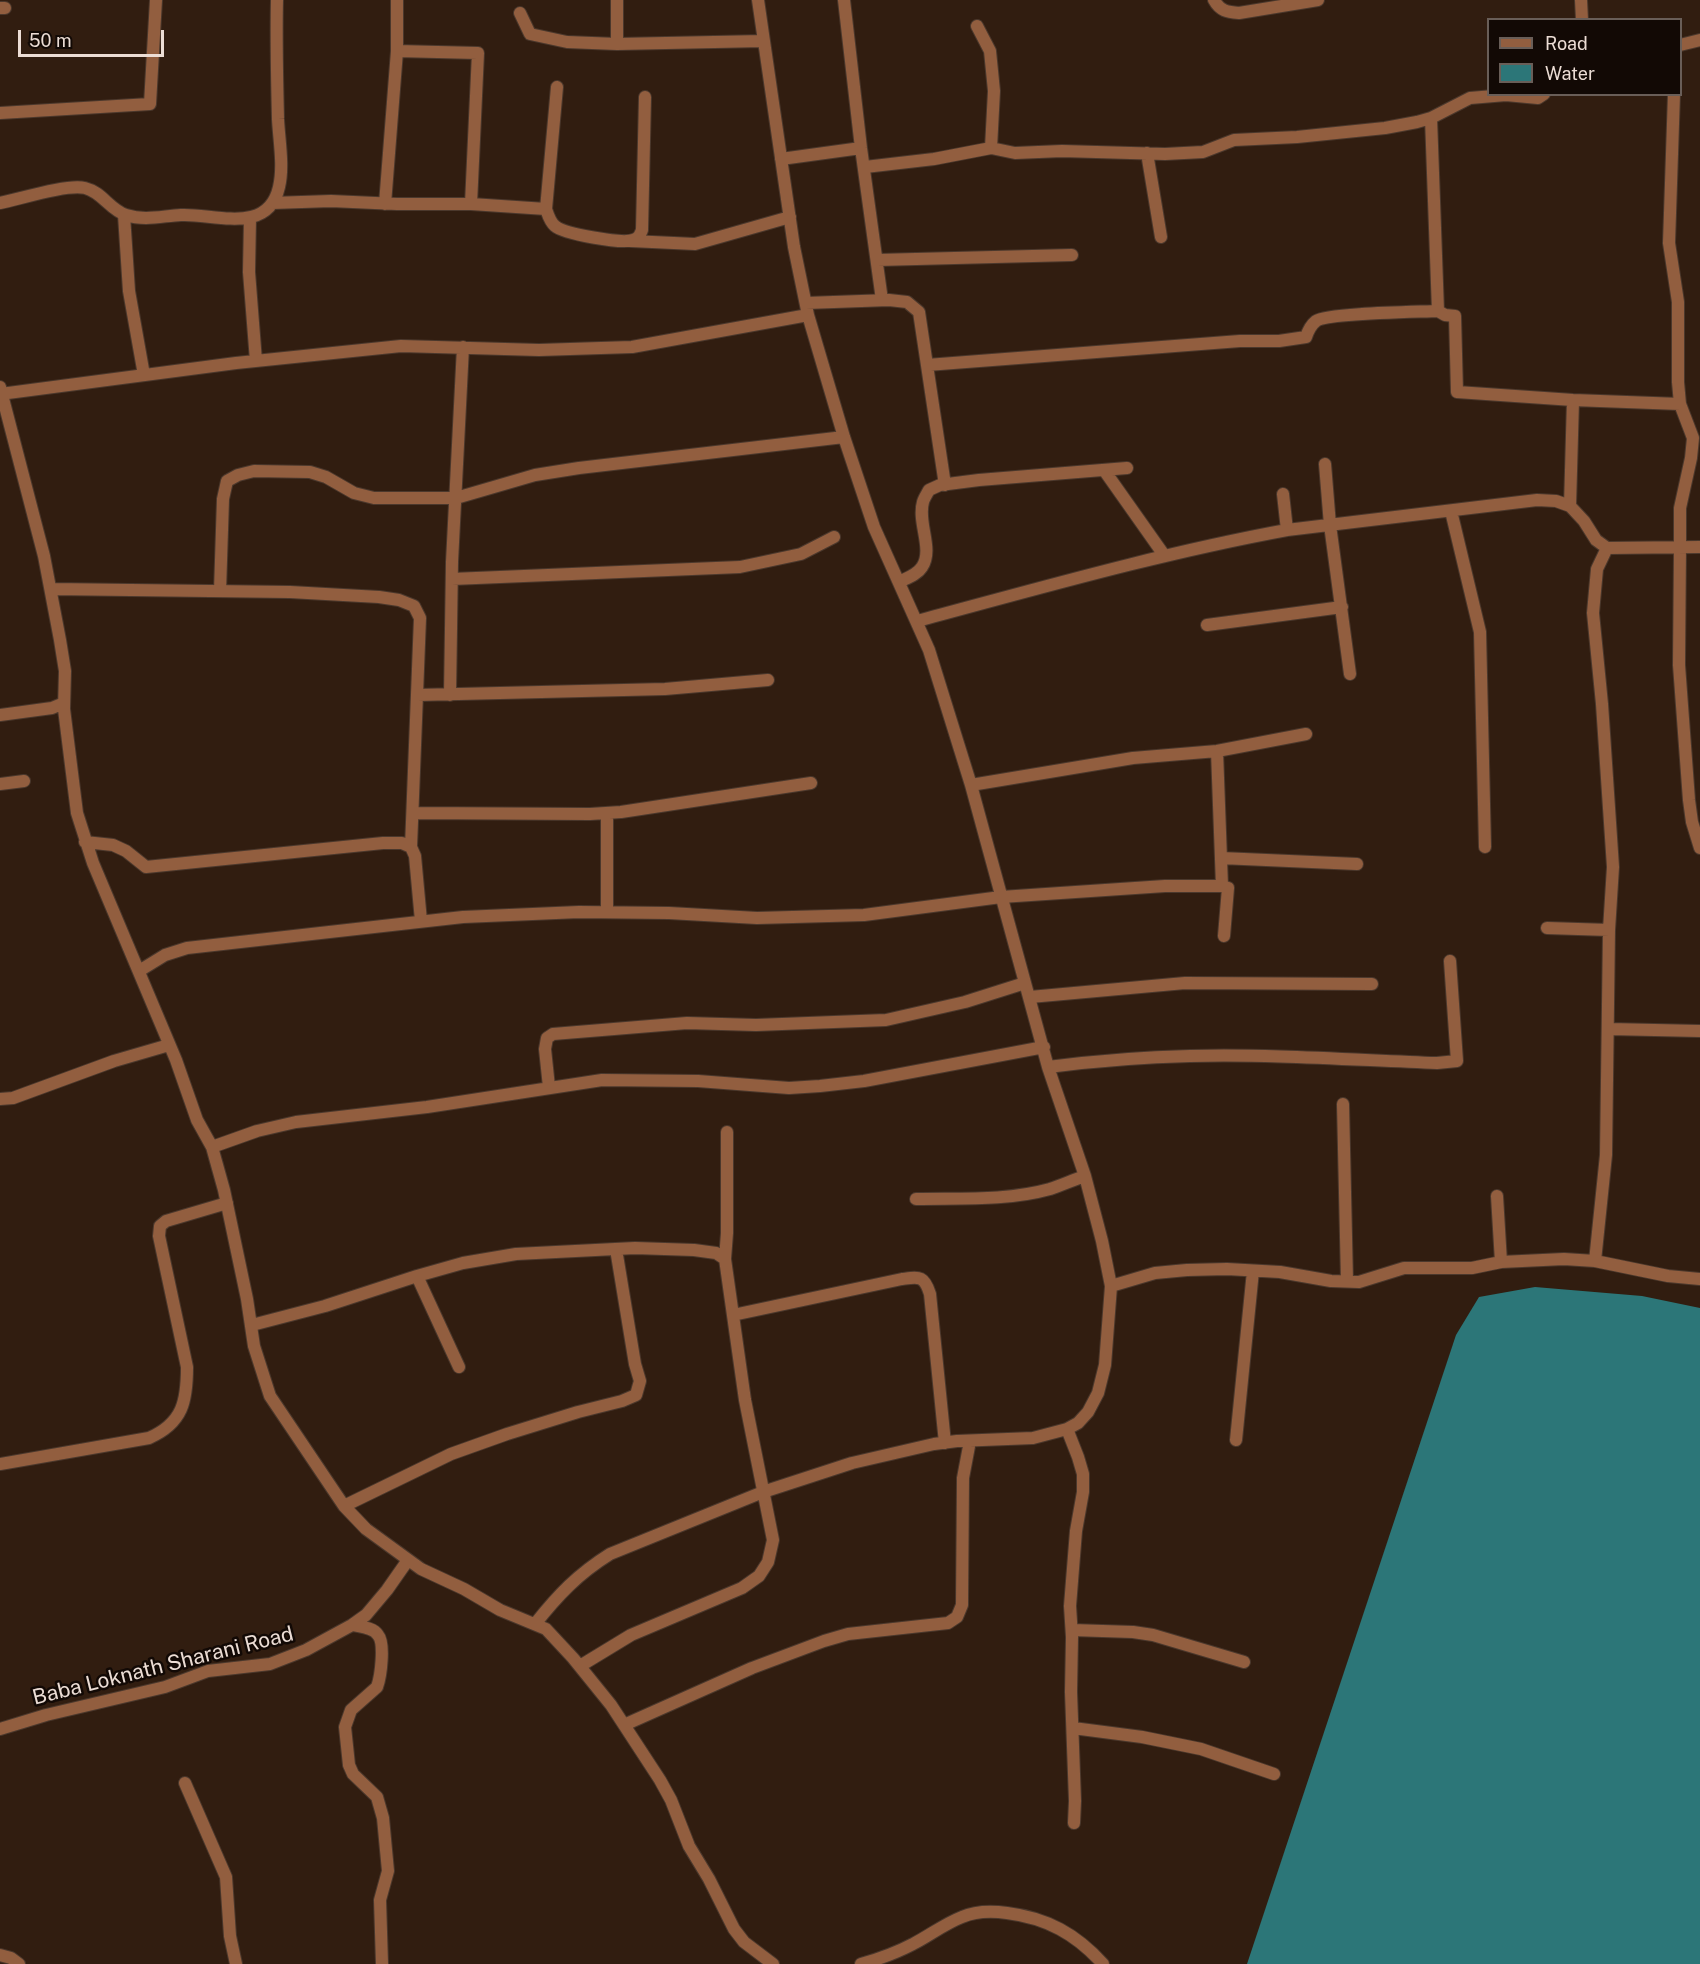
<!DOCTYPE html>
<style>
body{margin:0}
#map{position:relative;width:1700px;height:1964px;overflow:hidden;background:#311d10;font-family:"Public Sans",sans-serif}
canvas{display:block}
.legend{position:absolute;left:1487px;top:18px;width:195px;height:78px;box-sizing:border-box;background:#120905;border:2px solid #695e58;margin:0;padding:8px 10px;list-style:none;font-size:18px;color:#ecddd5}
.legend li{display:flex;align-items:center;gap:12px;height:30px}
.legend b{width:30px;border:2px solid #695e58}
.scale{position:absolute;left:18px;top:30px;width:146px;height:27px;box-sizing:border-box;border:3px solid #ecddd5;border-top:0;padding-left:8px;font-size:18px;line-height:21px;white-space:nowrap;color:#ecddd5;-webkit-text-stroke:4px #120905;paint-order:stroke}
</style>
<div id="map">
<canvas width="1700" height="1964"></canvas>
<ul class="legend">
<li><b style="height:8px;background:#925e3f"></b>Road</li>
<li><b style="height:16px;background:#2c7678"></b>Water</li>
</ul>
<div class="scale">50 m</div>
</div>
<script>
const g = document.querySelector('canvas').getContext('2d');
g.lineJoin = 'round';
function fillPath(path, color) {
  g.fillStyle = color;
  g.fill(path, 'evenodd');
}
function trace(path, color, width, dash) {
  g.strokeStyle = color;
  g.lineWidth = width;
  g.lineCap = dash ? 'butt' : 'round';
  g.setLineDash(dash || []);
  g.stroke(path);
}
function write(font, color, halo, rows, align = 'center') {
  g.font = font + ' "Public Sans",sans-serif';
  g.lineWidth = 5;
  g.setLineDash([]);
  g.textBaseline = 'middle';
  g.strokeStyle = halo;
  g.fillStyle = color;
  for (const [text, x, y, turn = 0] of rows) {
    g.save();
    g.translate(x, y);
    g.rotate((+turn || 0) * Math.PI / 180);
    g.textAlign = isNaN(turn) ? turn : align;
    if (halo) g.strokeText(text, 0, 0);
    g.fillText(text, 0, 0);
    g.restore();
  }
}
const water = new Path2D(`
 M1535,1287L1642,1296L1700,1308V1964H1247L1456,1335L1479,1297Z`);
const street = new Path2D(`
 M844,0L861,148L882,300
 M1214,0C1220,11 1227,12 1239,13L1318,0
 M1581,0L1582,20
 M0,8H5
 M520,13L530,34L567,42L617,44L763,41
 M977,26L990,51L994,91L991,148
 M617,44V0
 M1680,45L1700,40
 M397,51L478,53L471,204
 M1674,94L1669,243L1678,302V382L1680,404L1693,438L1691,458L1680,508V547L1679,665L1689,800L1692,822L1700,848
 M0,113L150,104L156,0
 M1431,118L1438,311L1445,315L1455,316L1457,392L1573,400L1680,404
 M1147,153L1161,237
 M781,159L861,148
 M865,167L934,159L991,148L1015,153L1062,151L1165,154L1203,152L1234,140L1297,137L1385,128L1417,122L1431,118L1470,98L1506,95L1538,98L1544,94
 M0,203C20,199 66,184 85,188C102,192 110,210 126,215C145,221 162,216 181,215C213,213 268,236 279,187C284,166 279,140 278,119C277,79 276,40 277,0
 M272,203L331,201L397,204H471L546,209C548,215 550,222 555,226C564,234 622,244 633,240C639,238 640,235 642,230L645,97
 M385,204L397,51V0
 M546,209L557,87
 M124,215L129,291L144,375
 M250,218L249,272L256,361
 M631,241L695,244L790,217
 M877,260L1072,255
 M806,303L889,300L907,302L919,312L945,485
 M927,365L1240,341H1279L1306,337C1308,331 1311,325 1316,321C1328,313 1418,312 1438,311
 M0,387L44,556L60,640L65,671L64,709L77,813L93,863L176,1060L197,1120L212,1147L224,1190L247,1299L254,1346L270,1396L344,1506L366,1529L421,1569L464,1589L500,1610L546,1629L573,1658L611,1705L660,1780L671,1800L689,1846L709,1879L734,1929L744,1942L773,1964
 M0,394L236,363L401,346L539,350L632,347L808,315
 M1325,464L1330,525L1350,674
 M1104,470L1164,555
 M1283,494L1287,530
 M1570,506L1573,400
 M1451,511L1480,632L1485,847
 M452,579L740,567L801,554L834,537
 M899,582C907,578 917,575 922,567C934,549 917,523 923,502C924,498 927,494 929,490L940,485L979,480L1127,468
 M51,589L290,592L379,597L399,600L414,606L420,618L411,847
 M220,591L223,499L227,481L238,475L254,471L310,472L326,477L354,493L374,498H456L535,475L579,468L844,437
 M917,621C1040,588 1162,553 1287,530L1537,500L1556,501L1570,506L1584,521L1596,540L1607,548L1700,547
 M1207,625L1342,607
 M417,695L665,689L768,680
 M450,695L452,562L463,347
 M0,715L52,708L64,703
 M1217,751L1222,886
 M0,784L24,781
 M971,785L1133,758L1217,751L1306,734
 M413,813L590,814L621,812L811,783
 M607,813V912
 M85,842L113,845L126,851L146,867L383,843H402L411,847L415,856L421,921
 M1221,858L1357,864
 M1547,928L1609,930
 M139,971L165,955L187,948L463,917L579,912L669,913L757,918L864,915L1001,897L1165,886H1222L1228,888L1224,936
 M1030,997L1185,983L1372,984
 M1609,1029L1700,1031
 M1048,1067C1095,1061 1143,1057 1190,1056C1272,1054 1355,1060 1437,1063L1457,1061L1450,961
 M549,1087L545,1049L547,1038L553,1034L687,1023L756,1025L886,1020L965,1002L1025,983
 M0,1099L13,1098L114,1061L169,1045
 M1343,1104L1347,1281
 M212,1147L257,1131L296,1122L427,1107L602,1080L698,1081L789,1088L820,1086L864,1081L1044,1047
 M1497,1196L1501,1262
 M916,1199C960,1198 1007,1201 1050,1189C1062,1185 1073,1180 1085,1176
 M725,1259L727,1233V1132
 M1595,1261L1606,1155L1609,930L1613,867L1602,704L1593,613L1597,569L1607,548
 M417,1276L459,1367
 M1111,1286L1155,1273L1187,1270L1227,1269L1280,1272L1331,1281L1359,1282L1404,1268H1472L1501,1262L1564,1259L1595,1261L1668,1276L1700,1279
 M733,1315L902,1279C919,1277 924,1275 930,1294L945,1443
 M252,1325L325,1306L417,1276L463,1263L516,1254L635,1248L694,1250L716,1253L725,1259L745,1400L773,1540L768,1562L759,1576L742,1588L631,1635L580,1666
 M1067,1429L1078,1457L1083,1474V1492L1076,1531L1070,1606L1072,1637L1071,1692L1075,1801L1074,1823
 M1236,1440L1253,1271
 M0,1464L149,1438C183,1423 187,1401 187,1367L159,1236L160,1226L166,1221L227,1203
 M344,1506L451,1454L507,1434L578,1412L622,1401L636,1395L640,1381L635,1364L616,1249
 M535,1624C558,1595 578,1574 610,1554L763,1492L852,1463L934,1444L957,1441L1033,1438L1067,1429L1078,1423L1088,1412L1098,1393L1105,1365L1111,1286L1102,1241L1085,1176L1048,1067L971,785L929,650L874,527L844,437L808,315L794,247L758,0
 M352,1625C360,1627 373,1627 378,1635C385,1643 381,1676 377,1687L351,1710L345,1727L349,1765L353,1774L377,1797L383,1818L388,1871L380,1900L382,1964
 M1072,1630L1133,1632L1153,1635L1244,1662
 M624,1725L752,1668L824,1641L848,1634L948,1623L957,1617L962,1605L963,1478L970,1441
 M1073,1728L1142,1737L1201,1749L1274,1774
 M0,1729L46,1715L165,1687L208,1671L270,1664L306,1650L352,1625L366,1615L387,1590L408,1560
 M185,1783L226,1877L230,1936L236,1964
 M0,1955L11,1958L19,1964
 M861,1964C879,1959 896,1953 913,1944C929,1936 944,1924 962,1917C976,1911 992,1911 1007,1913C1047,1918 1076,1934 1103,1964`);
const streetNames = [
 ["Baba Loknath Sharani Road",163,1666,-14]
];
fillPath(water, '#2c7678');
trace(street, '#4b382c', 14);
trace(street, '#925e3f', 12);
write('21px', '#ecddd5', '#120905', streetNames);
</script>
